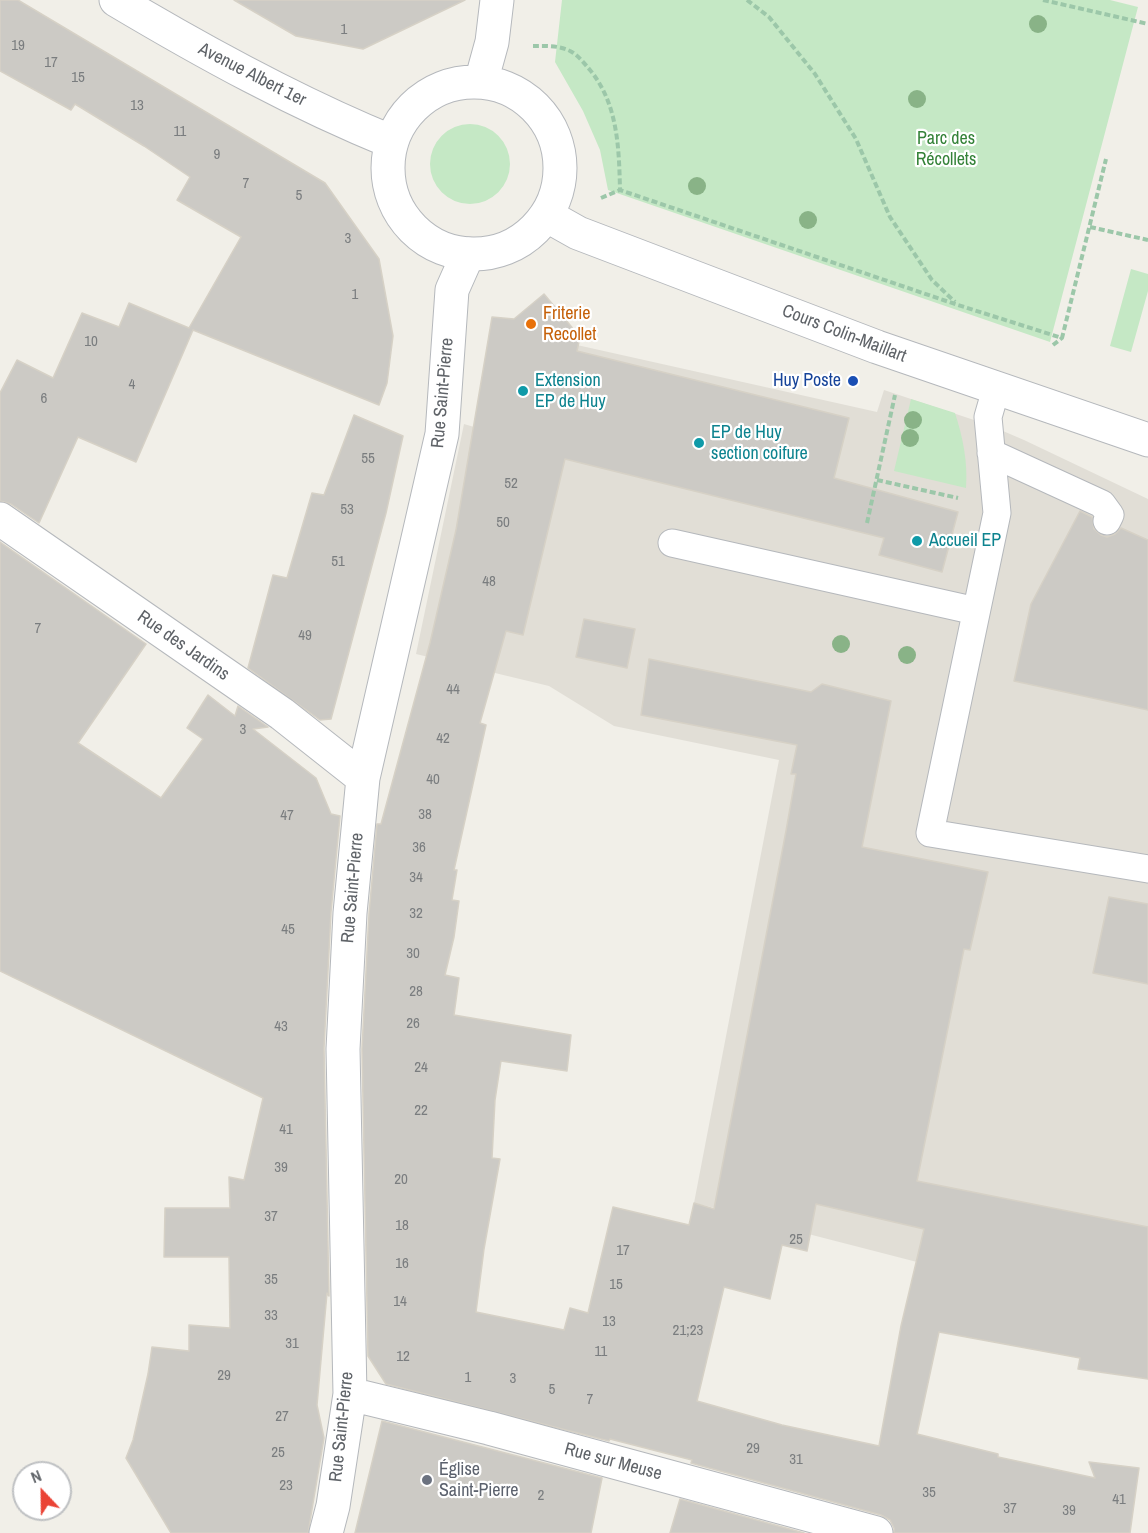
<!DOCTYPE html>
<meta charset="utf-8">
<style>
body{margin:0}
#map{position:relative;width:1148px;height:1533px;overflow:hidden;background:#f1efe8;font-family:"Archivo Narrow",sans-serif}
canvas{display:block}
.north{position:absolute;left:12px;top:1461px;width:60px;height:60px;box-sizing:border-box;background:#fff;border:2px solid #bfc1c3;border-radius:50%;rotate:338deg;font-size:16px;font-weight:700;line-height:24px;text-align:center;color:#5f6368}
.north::after{content:'';display:block;margin:auto;width:21px;height:27px;background:#ea4335;clip-path:polygon(50% 0,100% 100%,50% 72%,0 100%)}
</style>
<div id="map">
<canvas width="1148" height="1533"></canvas>
<div class="north">N</div>
</div>
<script>
const g = document.querySelector('canvas').getContext('2d');
g.lineJoin = 'round';
function fillPath(path, color) {
  g.fillStyle = color;
  g.fill(path, 'evenodd');
}
function trace(path, color, width, dash) {
  g.strokeStyle = color;
  g.lineWidth = width;
  g.lineCap = dash ? 'butt' : 'round';
  g.setLineDash(dash || []);
  g.stroke(path);
}
function write(font, color, halo, rows, align = 'center') {
  g.font = font + ' "Archivo Narrow",sans-serif';
  g.lineWidth = 4.5;
  g.setLineDash([]);
  g.textBaseline = 'middle';
  g.strokeStyle = halo;
  g.fillStyle = color;
  for (const [text, x, y, turn = 0] of rows) {
    g.save();
    g.translate(x, y);
    g.rotate((+turn || 0) * Math.PI / 180);
    g.textAlign = isNaN(turn) ? turn : align;
    if (halo) g.strokeText(text, 0, 0);
    g.fillText(text, 0, 0);
    g.restore();
  }
}
const education = new Path2D(`
 M568,343L877,412L884,390L989,425L1024,440L1148,499V1311L917,1262L785,1228L740,1214L694,1203L779,760L614,726L549,686L416,654L464,424L544,448Z`);
const green = new Path2D(`
 M562,0H1110L1138,7L1050,342L608,190L600,150L583,111L555,62Z
 M430 164a40 40 0 1 1 80 0a40 40 0 1 1-80 0Z
 M1131,269L1148,274V291L1131,352L1110,346Z
 M911,399L955,413C963,438 968,462 966,488L894,471Z`);
const building = new Path2D(`
 M0,0H18L325,183L379,259L393,336L387,383L379,405L193,330L136,462L78,437L39,523L11,504L0,501V393L17,360L53,378L82,313L119,327L129,303L189,328L241,237L177,200L190,177L144,146L75,104L71,110L0,71Z
 M234,0H465L363,49L296,36Z
 M544,294L580,337L577,351L849,418L834,478L958,512L942,572L879,555L884,538L565,459L523,635L506,631L480,723L486,725L454,870H457L452,900L459,901L454,937L445,975L459,978L454,1015L571,1035L567,1071L501,1061L495,1100L492,1158L500,1159L484,1249L476,1312L564,1330L570,1308L588,1313L613,1207L689,1225L694,1203L714,1209L786,831L796,774H791L797,745L641,715L649,659L811,692L822,684L891,701L862,847L988,872L970,950L964,949L917,1181L1148,1227V1379L1078,1369L1080,1358L939,1332L917,1434L998,1454V1457L1095,1478L1089,1462L1139,1468L1130,1533H894V1528L890,1520L881,1515L691,1463L692,1460L610,1439L609,1441L386,1384L368,1356L362,1049L369,914L377,824H381L430,643L456,530L492,317L514,319ZM816,1204L924,1229L901,1326L879,1446L782,1425L697,1401L724,1287L770,1299L782,1245L807,1251Z
 M354,415L403,436L386,513L331,719L320,720L248,668L273,575L287,578L312,493L324,495Z
 M1080,511L1092,517L1094,529L1101,535L1107,537L1115,534L1121,528L1148,540V710L1014,681L1031,604Z
 M0,542L146,644L78,743L161,798L203,739L187,728L208,695L235,716L238,706L268,727L253,729L316,778L331,814L340,816L331,912L324,1048L329,1296L327,1293L317,1405L324,1438L308,1533H171L126,1458L133,1440L148,1374L152,1347L189,1351V1325L230,1328L229,1257H164L165,1208H230L229,1177L244,1180L263,1098L0,971Z
 M584,619L635,629L627,668L576,657Z
 M1109,897L1148,904V984L1093,973Z
 M382,1421L602,1478L591,1533H355Z
 M680,1499L804,1533H670Z`);
const path = new Path2D(`
 M747,0L769,17L815,74L856,139L890,217L932,280L955,302
 M1043,0L1148,24
 M533,46C545,46 558,45 570,51C578,55 584,63 590,70C618,104 619,148 620,190
 M601,198L620,190L958,305L1062,338L1106,159
 M1090,227L1148,240
 M1053,345L1062,338
 M877,480L958,498
 M867,523L895,395`);
const service = new Path2D(`
 M996,389L988,417L997,513L930,833L1148,869
 M991,453L1102,504L1110,515L1107,521
 M672,543L976,611`);
const minor = new Path2D(`
 M0,519L282,714L363,778
 M350,1394L489,1428L876,1533
 M326,1533L333,1506L350,1394L343,1049L350,913L363,778L442,434L452,290L468,254`);
const tertiary = new Path2D(`
 M116,0C205,53 296,103 392,142
 M481,82L492,42L497,0
 M388 168a86 86 0 1 1 172 0a86 86 0 1 1-172 0Z
 M546,215L578,233L877,347L1148,440`);
const trees = [
 [1038,24],
 [917,99],
 [697,186],
 [808,220],
 [913,420],
 [910,438],
 [841,644],
 [907,655]
];
const markers = [
 [531,324,6,"#e8710a"],
 [853,381,6,"#1a4fb4"],
 [523,391,6,"#0f9aa8"],
 [699,443,6,"#0f9aa8"],
 [917,541,6,"#0f9aa8"],
 [427,1480,6,"#6b7280"]
];
const numberNames = [
 ["1",344,30],
 ["19",18,46],
 ["17",51,63],
 ["15",78,78],
 ["13",137,106],
 ["11",180,132],
 ["9",217,155],
 ["7",246,184],
 ["5",299,196],
 ["3",348,239],
 ["1",355,295],
 ["10",91,342],
 ["4",132,385],
 ["6",44,399],
 ["55",368,459],
 ["52",511,484],
 ["53",347,510],
 ["50",503,523],
 ["51",338,562],
 ["48",489,582],
 ["7",38,629],
 ["49",305,636],
 ["44",453,690],
 ["3",243,730],
 ["42",443,739],
 ["40",433,780],
 ["38",425,815],
 ["47",287,816],
 ["36",419,848],
 ["34",416,878],
 ["32",416,914],
 ["45",288,930],
 ["30",413,954],
 ["28",416,992],
 ["26",413,1024],
 ["43",281,1027],
 ["24",421,1068],
 ["22",421,1111],
 ["41",286,1130],
 ["39",281,1168],
 ["20",401,1180],
 ["37",271,1217],
 ["18",402,1226],
 ["25",796,1240],
 ["17",623,1251],
 ["16",402,1264],
 ["35",271,1280],
 ["15",616,1285],
 ["14",400,1302],
 ["33",271,1316],
 ["13",609,1322],
 ["21;23",688,1331],
 ["31",292,1344],
 ["11",601,1352],
 ["12",403,1357],
 ["29",224,1376],
 ["1",468,1378],
 ["3",513,1379],
 ["5",552,1390],
 ["7",590,1400],
 ["27",282,1417],
 ["29",753,1449],
 ["25",278,1453],
 ["31",796,1460],
 ["23",286,1486],
 ["35",929,1493],
 ["2",541,1496],
 ["41",1119,1500],
 ["37",1010,1509],
 ["39",1069,1511]
];
const streetNames = [
 ["Avenue Albert 1er",252,75,27],
 ["Cours Colin-Maillart",844,334,21],
 ["Rue Saint-Pierre",443,393,-85],
 ["Rue des Jardins",183,646,35],
 ["Rue Saint-Pierre",353,888,-85],
 ["Rue Saint-Pierre",342,1427,-84],
 ["Rue sur Meuse",613,1462,15]
];
const parkNames = [
 ["Parc des",946,139],
 ["Récollets",946,160]
];
const foodNames = [
 ["Friterie",543,314],
 ["Recollet",543,335]
];
const cultureNames = [
 ["Extension",535,381],
 ["EP de Huy",535,402],
 ["EP de Huy",711,433],
 ["section coifure",711,454],
 ["Accueil EP",929,541]
];
const transitNames = [
 ["Huy Poste",841,381]
];
const worshipNames = [
 ["Église",439,1470],
 ["Saint-Pierre",439,1491]
];
fillPath(education, '#e1ded6');
fillPath(green, '#c5e8c5');
fillPath(building, '#cccac5');
trace(building, '#d6d1c6', 1.5);
trace(service, '#b5b8bc', 29);
trace(minor, '#b5b8bc', 35);
trace(tertiary, '#b5b8bc', 35);
trace(path, '#9cc7a9', 4, [6, 3]);
trace(service, '#fff', 27);
trace(minor, '#fff', 33);
trace(tertiary, '#fff', 33);
g.fillStyle = '#89b387';
for (const [x, y] of trees) {
  g.beginPath();
  g.arc(x, y, 9, 0, 2 * Math.PI);
  g.fill();
}
for (const [x, y, r, color] of markers) {
  const dot = new Path2D();
  dot.arc(x, y, r, 0, 2 * Math.PI);
  g.fillStyle = color;
  g.fill(dot);
  trace(dot, '#fff', 2);
}
write('15px', '#7a7d7f', null, numberNames);
write('18px', '#5f6368', '#fff', streetNames);
write('18px', '#348238', '#fff', parkNames);
write('18px', '#c56008', '#fff', foodNames, 'left');
write('18px', '#0d838f', '#fff', cultureNames, 'left');
write('18px', '#164399', '#fff', transitNames, 'right');
write('18px', '#5b616d', '#fff', worshipNames, 'left');
</script>
